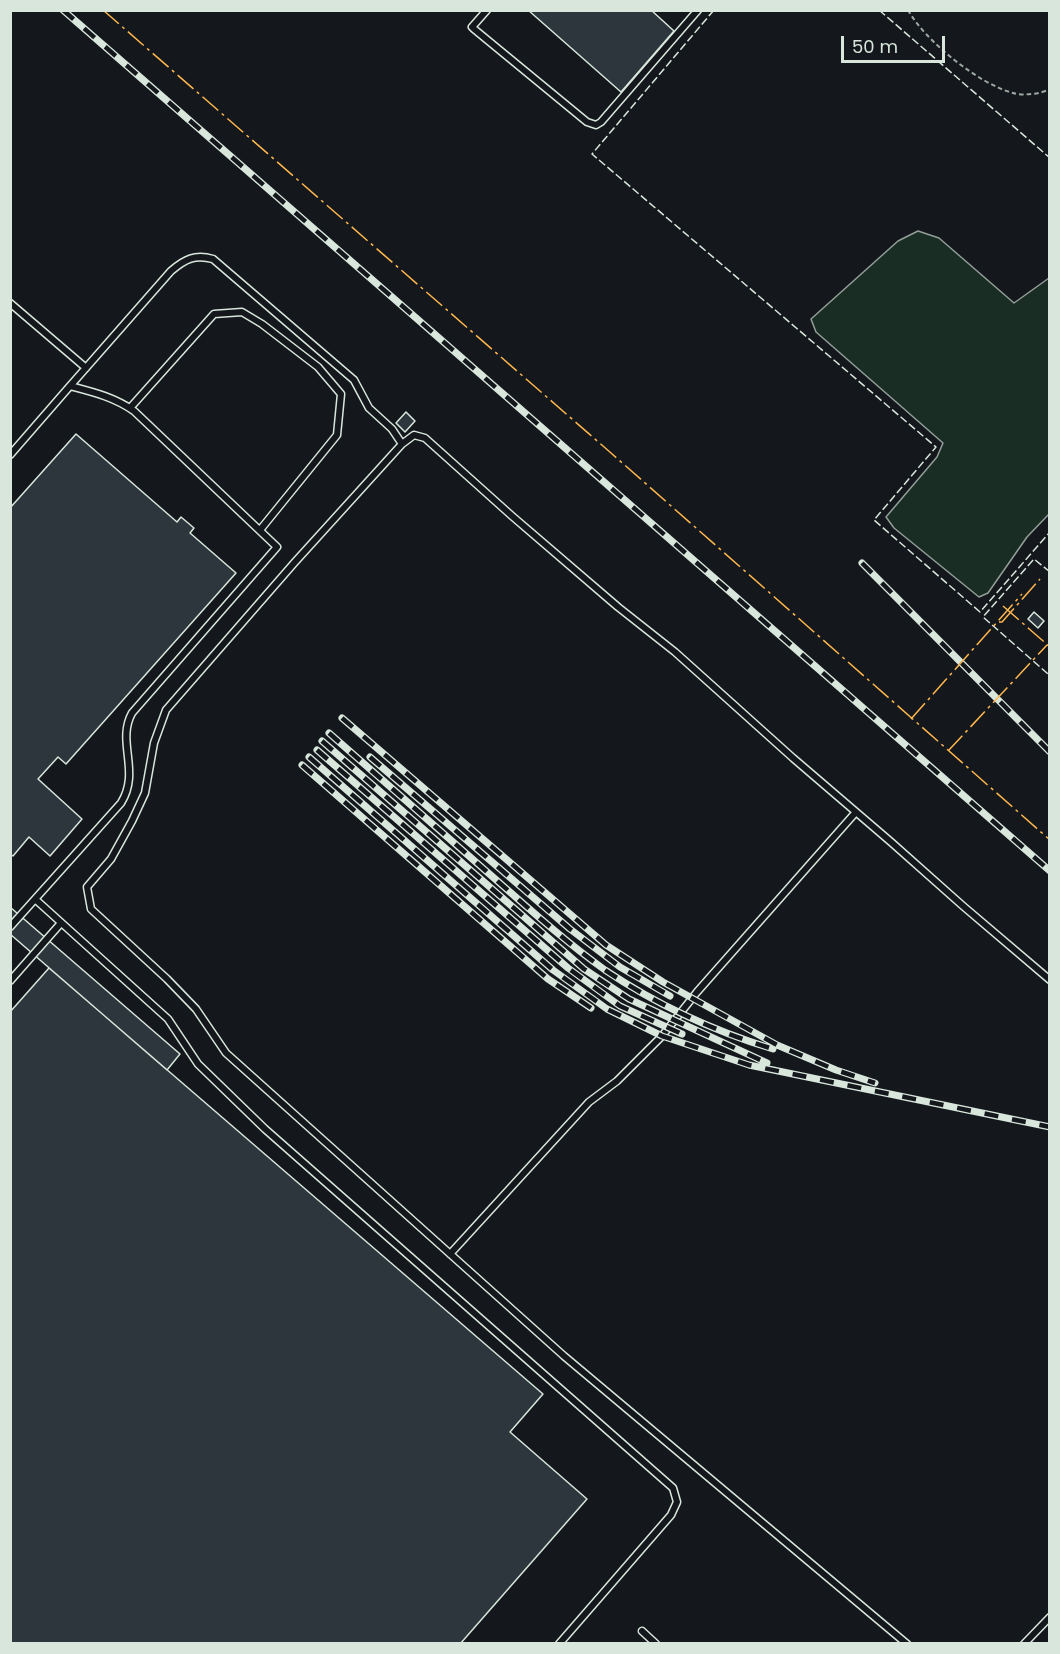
<!DOCTYPE html>
<style>
body{margin:0}
#map{position:relative;width:1060px;height:1654px;overflow:hidden;background:#14181c;font-family:Poppins,sans-serif}
canvas{display:block}
.frame{position:absolute;inset:0;border:12px solid #d8e6dc;pointer-events:none}
.scale{position:absolute;left:841px;top:36px;width:104px;height:27px;box-sizing:border-box;border:3px solid #d8e6dc;border-top:0;padding-left:8px;font-size:18px;line-height:21px;white-space:nowrap;color:#d8e6dc;-webkit-text-stroke:4px #14181c;paint-order:stroke}
</style>
<div id="map">
<canvas width="1060" height="1654"></canvas>
<div class="frame"></div>
<div class="scale">50 m</div>
</div>
<script>
const g = document.querySelector('canvas').getContext('2d');
g.lineJoin = 'round';
function fillPath(path, color) {
  g.fillStyle = color;
  g.fill(path, 'evenodd');
}
function trace(path, color, width, dash) {
  g.strokeStyle = color;
  g.lineWidth = width;
  g.lineCap = dash ? 'butt' : 'round';
  g.setLineDash(dash || []);
  g.stroke(path);
}
const green = new Path2D(`
 M918,231L939,238L1014,303L1049,278V514L1027,537L988,593L979,597L894,528L886,517L937,457L943,443L816,332L811,319L898,241Z`);
const building = new Path2D(`
 M528,10H651L674,31L621,92Z
 M406,412L415,421L405,432L396,423Z
 M76,434L177,522L181,517L194,528L190,533L236,573L66,764L58,757L38,779L82,819L50,856L29,837L13,856L10,854V508Z
 M1034,612L1044,621L1038,628L1028,619Z
 M10,907L180,1054L167,1070L10,934Z
 M49,968L543,1394L510,1432L587,1499L460,1644H10V1012Z`);
const path = new Path2D(`
 M908,10C925,41 979,84 1013,93C1023,96 1041,94 1050,89`);
const service = new Path2D(`
 M487,10L472,27L474,29L587,122L596,125L601,122L698,10
 M10,303L86,368
 M70,386L171,271C185,259 195,254 213,259L354,380L369,408L392,429L402,444
 M130,408L214,314L242,312L262,324L318,367L341,394L337,435L260,530
 M10,455L70,386C93,392 114,397 134,411L277,547L132,713C116,742 141,771 121,803L10,927
 M35,899L168,1019L198,1064L265,1129L673,1488L677,1502L671,1515L559,1644
 M10,981L61,923
 M450,1254L589,1102L617,1081L662,1036L697,992L856,812
 M642,1631L656,1644
 M907,1644L564,1356L226,1053L196,1009L167,979L91,909L87,887L111,859L132,821L145,793L154,743L166,710L295,562L402,444L414,435L425,438L512,516L618,607L675,652L793,758L891,842L963,906L1050,980
 M1024,1644L1050,1617`);
const rail = new Path2D(`
 M63,10L1050,871
 M862,563L1050,752
 M342,718L606,945L663,982L777,1045L836,1070L875,1083
 M329,733C381,779 434,825 486,871C525,905 563,940 605,970C657,1005 714,1031 773,1049
 M322,741L584,969L629,999L767,1063
 M317,750L568,968L620,1006L682,1034
 M309,757L553,970L607,1009L662,1036L749,1065L1050,1127
 M370,757L570,929L620,967L670,996
 M302,765L548,979L591,1008`);
const fence = new Path2D(`
 M714,10L592,154L936,447L874,520L980,612L1050,532
 M879,10L1050,158
 M1050,572L1034,559L983,617L1048,674L1050,672`);
const power = new Path2D(`
 M103,10L611,453L1050,840
 M1003,606L1050,647
 M999,622H1002L1040,579
 M911,719L1022,594
 M948,751L1047,645`);
fillPath(green, '#1a2d24');
trace(green, '#939e99', 1.5);
fillPath(building, '#2c363c');
trace(building, '#d8e6dc', 1.5);
trace(service, '#d8e6dc', 9);
trace(path, '#9da8a2', 2, [4.5, 3]);
trace(service, '#14181c', 6);
trace(rail, '#d8e6dc', 7);
trace(rail, '#14181c', 4.5, [14]);
trace(fence, '#d8e6dc', 1.5, [8, 3]);
trace(power, '#ffb74d', 1.5, [21, 4.5, 3, 4.5]);
</script>
